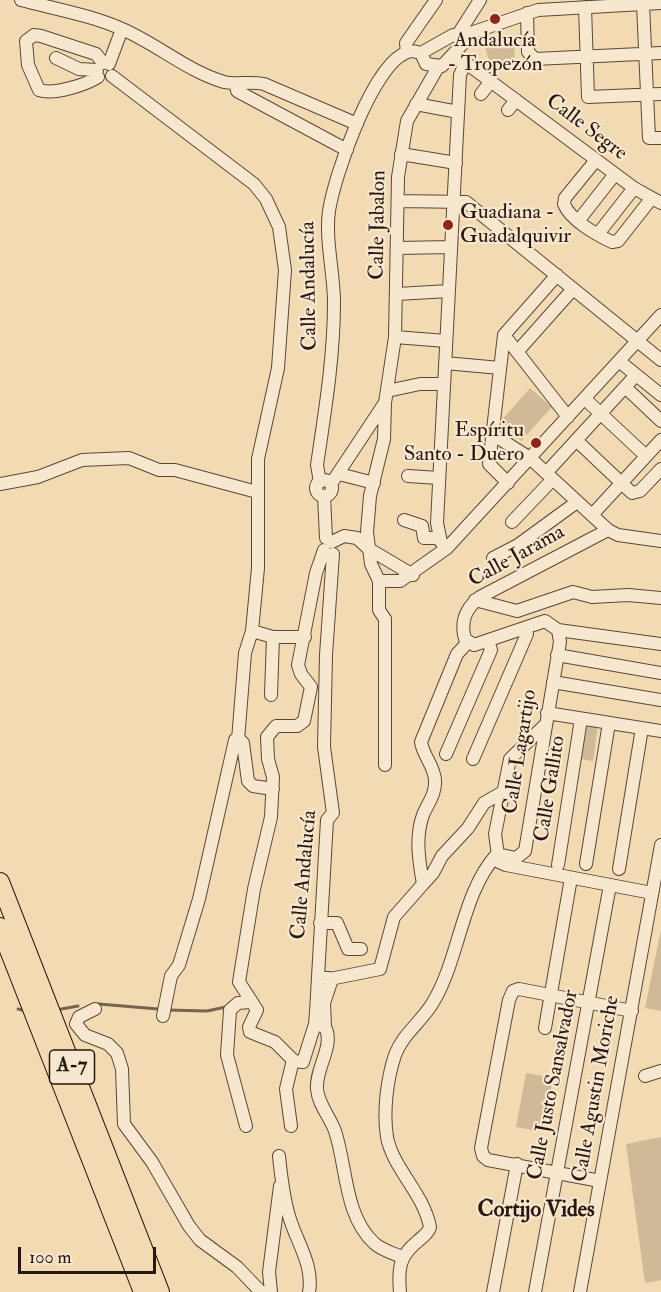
<!DOCTYPE html>
<meta charset="utf-8">
<style>
body{margin:0}
#map{position:relative;width:661px;height:1292px;overflow:hidden;background:#f2dab3;font-family:"IM FELL Double Pica",serif}
canvas{display:block}
.scale{position:absolute;left:18px;top:1247px;width:138px;height:27px;box-sizing:border-box;border:3px solid #281610;border-top:0;padding-left:8px;font-size:18px;line-height:21px;white-space:nowrap;color:#281610;-webkit-text-stroke:4px #f7e7ce;paint-order:stroke}
</style>
<div id="map">
<canvas width="661" height="1292"></canvas>
<div class="scale">100 m</div>
</div>
<script>
const g = document.querySelector('canvas').getContext('2d');
g.lineJoin = 'round';
function fillPath(path, color) {
  g.fillStyle = color;
  g.fill(path, 'evenodd');
}
function trace(path, color, width, dash) {
  g.strokeStyle = color;
  g.lineWidth = width;
  g.lineCap = dash ? 'butt' : 'round';
  g.setLineDash(dash || []);
  g.stroke(path);
}
function write(font, color, halo, rows, align = 'center') {
  g.font = font + ' "IM FELL Double Pica",serif';
  g.lineWidth = 4.5;
  g.setLineDash([]);
  g.textBaseline = 'middle';
  g.strokeStyle = halo;
  g.fillStyle = color;
  for (const [text, x, y, turn = 0] of rows) {
    g.save();
    g.translate(x, y);
    g.rotate((+turn || 0) * Math.PI / 180);
    g.textAlign = isNaN(turn) ? turn : align;
    if (halo) g.strokeText(text, 0, 0);
    g.fillText(text, 0, 0);
    g.restore();
  }
}
const green = new Path2D(`
 M514,38L515,62L489,61L485,47Z
 M530,388L552,407L521,441L500,422Z
 M587,725L598,726L593,761L580,759Z
 M661,930V1011L645,1008Z
 M526,1073L553,1078L543,1132L516,1127Z
 M661,1137V1280L645,1283L626,1144Z`);
const stream = new Path2D(`
 M99,1004L158,1009
 M18,1009L26,1011
 M56,1010L78,1006
 M167,1010L207,1011L226,1007`);
const minor = new Path2D(`
 M21,0C55,9 90,15 122,29C157,44 187,71 224,82C237,85 250,81 264,84L357,124
 M643,4L649,138H661
 M585,7L588,97L661,94
 M527,13L528,52L535,59L661,53
 M457,36L480,0
 M459,37L538,10L661,3
 M407,52L406,43L436,0
 M421,53L426,64L442,66L470,36
 M421,53L453,35L459,37L461,44
 M56,58L79,69L97,70
 M449,59L461,60L470,66L634,188L661,203
 M109,64L122,29
 M112,76L254,184L266,199L279,227L285,270L278,368L258,459V568L252,631L245,653L238,740
 M98,77C85,85 54,95 39,90L28,65L26,41L34,35L41,36L96,54L103,63
 M236,84L237,91L347,150
 M481,94L491,81
 M416,104L458,112
 M508,110L516,100
 M401,154L456,163
 M596,160L565,198L564,204C570,220 597,235 612,242L618,241L651,199
 M398,201L466,202L661,360
 M579,220L615,174
 M598,234L634,188
 M398,248L451,247
 M397,294L449,291
 M504,335L568,417
 M395,337L446,341
 M517,352L573,289
 M619,361L661,395
 M445,363L500,368
 M625,387L661,421
 M387,391L420,384H444
 M585,399L646,456
 M492,434L530,458L608,530L618,535L661,541
 M576,440L632,493L640,491L661,469
 M546,473L636,375
 M339,474L374,483
 M408,476L439,478
 M316 488a8 8 0 1 1 16 0a8 8 0 1 1-16 0Z
 M320,482L317,465C325,411 334,357 334,302C334,274 325,239 329,211C334,177 373,62 408,52C412,50 417,52 421,53
 M508,483L489,464L504,335L557,275
 M0,484L38,477L82,460L129,458L159,470H175L257,492
 M331,484L384,404
 M324,496L326,538
 M592,515L661,440
 M404,520L422,526L424,538H439
 M512,522L553,479
 M332,542L344,536L357,538L369,549L413,575
 M447,548L441,542L437,523L460,75L465,63
 M333,554L326,655L324,747L333,813L327,820L316,1012L315,1024L325,1027C335,1045 315,1069 317,1089C318,1104 330,1117 335,1131C347,1167 344,1215 374,1243C381,1250 393,1253 402,1257
 M493,558L518,545L577,502
 M379,581H400L447,548L661,315
 M475,600L517,611L573,592L592,597L628,595L661,598
 M558,630L545,621L474,645L465,639C460,621 466,608 480,597L608,530
 M558,630L661,644
 M252,631L273,637H305
 M557,655L661,673
 M553,682L661,700
 M271,695L273,637
 M547,713L661,731
 M545,725L510,759L495,834L499,862L506,865L652,893
 M446,754L491,650L488,641
 M473,759L527,634L524,628
 M385,765V619L379,610V581L371,564L367,532L370,496L384,439L385,403L395,337L398,177L407,121L438,67
 M497,854L516,858L525,851L560,642L558,630
 M586,864L609,723
 M558,865L581,719
 M619,869L642,728
 M423,884L433,873L442,856L468,828L484,803L503,792
 M320,923H337L348,949H361
 M330,979L380,969L394,917L423,884C419,861 415,837 423,815C428,803 436,794 435,780C434,765 423,756 421,742L457,654L468,642
 M95,1009L79,1017L76,1024L85,1035L108,1044L117,1053L122,1069L124,1124L152,1162L189,1226L200,1240L237,1267L261,1292
 M163,1016L171,976L179,965L199,899L235,740H240L243,743L248,781L253,786L273,789
 M325,1027L324,1003L331,982L329,978H325
 M545,1028L571,878
 M293,1061L303,1062L315,1024
 M645,1076L661,1071
 M246,1126L227,1055L230,1010L238,1003L250,1002
 M291,1126L286,1089L293,1060L275,1042L250,1032L249,1027L257,1010L239,982L254,889L271,817L273,777L268,759L267,737L276,726H297L304,721L311,687L301,674L298,665L316,573L324,550
 M279,1156C281,1176 283,1196 289,1216C296,1241 314,1265 309,1292
 M600,1181L488,1160L483,1156L481,1148L509,1000L513,991L519,989L632,1011
 M271,1292L269,1272L280,1186
 M400,1292C398,1269 399,1256 418,1241C423,1236 428,1234 430,1227C423,1192 393,1169 387,1137C383,1112 387,1079 395,1055C403,1034 420,1023 432,1004C460,959 461,894 497,854
 M493,1292L517,1164
 M535,1292L610,885
 M580,1292L661,845`);
const highway = new Path2D(`
 M0,882L160,1292
 M0,927L143,1292`);
const markers = [
 [495,19,6,"#8f2418"],
 [448,225,6,"#8f2418"],
 [536,443,6,"#8f2418"]
];
const shields = [
 [72,1067,45]
];
const shieldNames = [
 ["A-7",72,1067]
];
const poiNames = [
 ["Andalucía",495,41],
 ["- Tropezón",495,65],
 ["Guadiana -",460,213,"left"],
 ["Guadalquivir",460,237,"left"],
 ["Espíritu",524,431,"right"],
 ["Santo - Duero",524,455,"right"]
];
const streetNames = [
 ["Calle Segre",586,128,37],
 ["Calle Jabalon",379,225,-89],
 ["Calle Andalucía",310,286,-91],
 ["Calle Jarama",517,557,-29],
 ["Calle Lagartijo",521,752,-81],
 ["Calle Gallito",551,789,-81],
 ["Calle Andalucía",305,875,-85],
 ["Calle Justo Sansalvador",554,1085,-79],
 ["Calle Agustin Moriche",597,1089,-80]
];
const neighbourhoodNames = [
 ["Cortijo Vides",536,1211]
];
fillPath(green, '#d0b997');
trace(stream, '#786351', 3);
trace(minor, '#5a4739', 14);
trace(highway, '#281610', 20);
trace(minor, '#f7e7ce', 12);
trace(highway, '#f2dab3', 18);
for (const [x, y, r, color] of markers) {
  const dot = new Path2D();
  dot.arc(x, y, r, 0, 2 * Math.PI);
  g.fillStyle = color;
  g.fill(dot);
  trace(dot, '#f7e7ce', 2);
}
for (const [x, y, w] of shields) {
  const box = new Path2D();
  box.roundRect(x - w / 2, y - 17, w, 34, 4.5);
  g.fillStyle = '#f7e7ce';
  g.fill(box);
  trace(box, '#281610', 1.5);
}
write('bold 20px', '#281610', null, shieldNames);
write('21px', '#281610', '#f7e7ce', poiNames);
write('21px', '#281610', '#f7e7ce', streetNames);
write('bold 22px', '#281610', '#f7e7ce', neighbourhoodNames);
</script>
